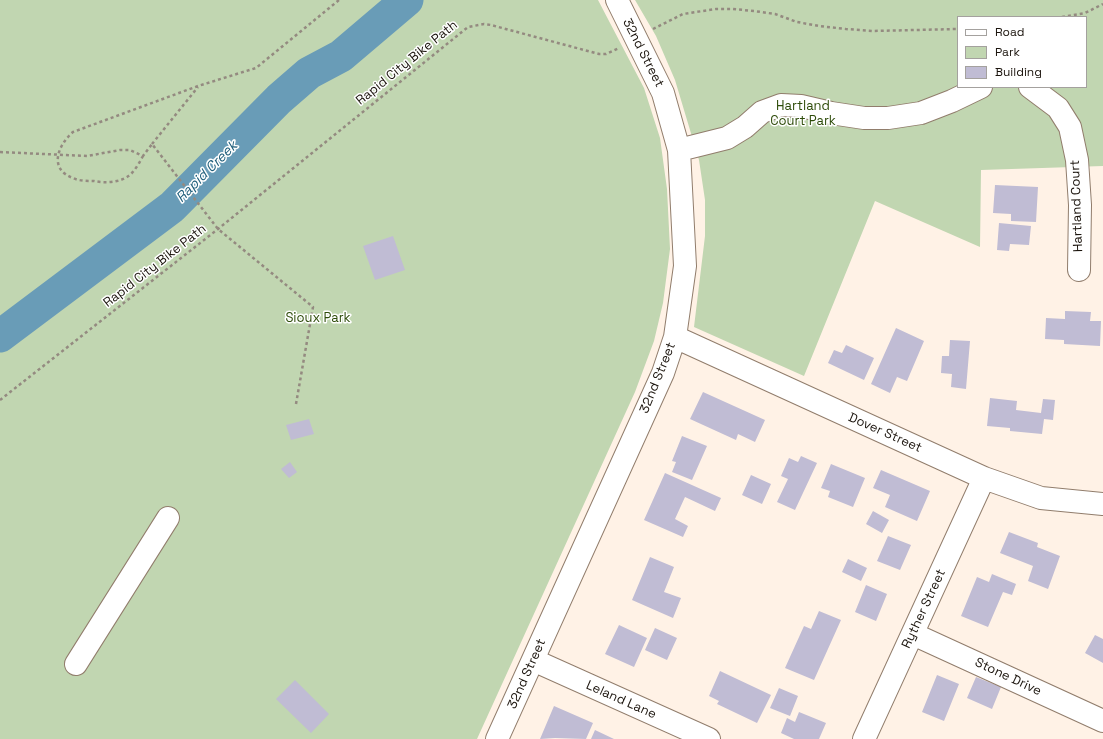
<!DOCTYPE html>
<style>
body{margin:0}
#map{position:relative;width:1103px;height:739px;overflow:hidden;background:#fff2e6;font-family:"Space Grotesk",sans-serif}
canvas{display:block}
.legend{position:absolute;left:957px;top:16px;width:130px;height:72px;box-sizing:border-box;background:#fff;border:1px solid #a4a19e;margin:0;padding:5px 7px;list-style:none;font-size:12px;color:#1b140d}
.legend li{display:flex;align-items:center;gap:8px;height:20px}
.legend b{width:20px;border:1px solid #a4a19e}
</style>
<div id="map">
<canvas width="1103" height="739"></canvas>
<ul class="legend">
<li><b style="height:5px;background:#fff"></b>Road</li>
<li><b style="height:11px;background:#c1d6b1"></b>Park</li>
<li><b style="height:11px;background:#c0bcd4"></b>Building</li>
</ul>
</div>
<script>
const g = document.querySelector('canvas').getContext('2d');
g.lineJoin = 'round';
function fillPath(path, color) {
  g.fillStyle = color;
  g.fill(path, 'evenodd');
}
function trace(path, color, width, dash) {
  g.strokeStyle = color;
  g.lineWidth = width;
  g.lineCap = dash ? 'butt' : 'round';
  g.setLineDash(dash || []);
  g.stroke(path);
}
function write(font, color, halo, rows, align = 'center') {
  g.font = font + ' "Space Grotesk",sans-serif';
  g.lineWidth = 3;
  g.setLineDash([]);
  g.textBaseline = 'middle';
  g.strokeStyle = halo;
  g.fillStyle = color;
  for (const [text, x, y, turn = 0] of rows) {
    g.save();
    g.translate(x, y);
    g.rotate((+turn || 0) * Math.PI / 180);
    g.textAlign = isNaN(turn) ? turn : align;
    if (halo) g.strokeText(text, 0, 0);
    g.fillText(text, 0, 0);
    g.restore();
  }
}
const green = new Path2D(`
 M0,0H598L644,88L660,138L667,189L670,249L663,303L654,341L635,392L477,739H0Z
 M635,0H1103V166L981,170L980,247L875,201L804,376L694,327L705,236V200L699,160L675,80L656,36ZM958,17H1086V87H958Z`);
const river = new Path2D(`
 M0,336L172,207L279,99L309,73L341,56L407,0`);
const building = new Path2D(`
 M995,185L1038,187L1036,222L1011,221V214L993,213Z
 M999,223L1031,226L1029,245L1010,244L1009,251L997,250Z
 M393,236L405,270L375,280L363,246Z
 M1065,311L1091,312L1090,321H1101L1100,346L1064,344V340L1045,339L1046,318L1065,319Z
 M896,328L924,341L907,381L897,377L890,393L871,384Z
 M950,340L970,341L966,389L951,387L952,374L941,373L942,356H949Z
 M846,345L874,358L864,380L828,363L834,350L842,353Z
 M703,392L765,420L755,442L738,434L736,440L690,419Z
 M990,398L1017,401L1016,410L1041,413L1043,399L1055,400L1053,420L1044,419L1042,434L1010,431V428L987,426Z
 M309,419L314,434L291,440L286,425Z
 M682,436L707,446L692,480L672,472L676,462L672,461Z
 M801,456L817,463L795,510L777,502L788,479L781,476L789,458L798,462Z
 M290,462L297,472L289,478L281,469Z
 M831,464L865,478L853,507L828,497L830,491L821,488Z
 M881,470L930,491L917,521L885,507L890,495L873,488Z
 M665,473L721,498L715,511L685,497L675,519L688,526L683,537L644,520Z
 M751,475L771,484L762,504L742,495Z
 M873,511L889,520L882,533L866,524Z
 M1009,532L1038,543L1037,547L1060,556L1048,589L1028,581L1033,566L1000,553Z
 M888,536L911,545L900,570L877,561Z
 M650,557L674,567L664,592L681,598L673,618L632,600Z
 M848,559L867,568L861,581L842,572Z
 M992,574L1016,584L1012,595L1003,592L988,627L961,616L977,577L989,582Z
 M866,585L887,594L876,621L855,612Z
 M819,611L841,620L814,680L785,668L804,626L811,629Z
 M619,625L647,638L634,667L605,654Z
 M655,628L677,638L667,660L645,650Z
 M1095,635L1103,639V663L1085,653Z
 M720,671L771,695L757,723L717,704L719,701L709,696Z
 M937,675L959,684L944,721L922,712Z
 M976,677L1001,687L992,709L967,698Z
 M295,680L329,714L311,733L276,699Z
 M779,688L798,696L790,716L770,708Z
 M554,706L593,723L586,739L555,738L540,739Z
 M799,712L826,723L819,739H794L781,733L787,718L795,722Z
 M595,730L614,739H591Z`);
const path = new Path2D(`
 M1062,17L1085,13L1103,4
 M653,29L683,14L716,9H733L754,11L775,14L797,22L819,26L846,29L872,31L958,29
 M152,144L198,87
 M0,152L87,156L120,150H130L143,156L152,144L218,229L313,307L296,404
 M143,156C139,163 134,173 127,177C117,183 104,183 94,181C87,181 79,181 73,178C48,169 58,145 73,132L198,86L256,68L339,0
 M0,400L218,229L468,27L484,24L491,25L599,54H606L619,48`);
const minor = new Path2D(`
 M1030,87L1058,108L1070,127L1077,160L1080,205L1079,270
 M679,150L727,138L745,127L762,112L781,105L801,106L831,113L864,118H888L921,113L952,101L981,87
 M675,337L984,478L1041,498L1103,504
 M913,634L1103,721
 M533,660L709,739
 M76,664L168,518
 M497,739L663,373L675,337L685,266L679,150L663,93L617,0
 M864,739L984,478`);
const streetNames = [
 ["32nd Street",643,53,63],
 ["Rapid City Bike Path",407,63,-39],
 ["Hartland Court",1077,206,-92],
 ["Rapid City Bike Path",155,266,-38],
 ["32nd Street",658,378,-68],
 ["Dover Street",885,433,24],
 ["Ryther Street",924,609,-65],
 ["32nd Street",527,674,-66],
 ["Stone Drive",1008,677,25],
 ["Leland Lane",621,700,24]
];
const parkNames = [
 ["Hartland",803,106],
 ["Court Park",803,121],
 ["Sioux Park",318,318]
];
const waterNames = [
 ["Rapid Creek",207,172,-45]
];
fillPath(green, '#c1d6b1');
trace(river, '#699cb7', 33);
fillPath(building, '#c0bcd4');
trace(minor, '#917d6c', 24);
trace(path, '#948a80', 2.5, [3, 3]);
trace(minor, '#fff', 22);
write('13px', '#1b140d', '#fff', streetNames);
write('13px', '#2e4c0a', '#fff', parkNames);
write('italic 14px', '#1f5e7b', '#fff', waterNames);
</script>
